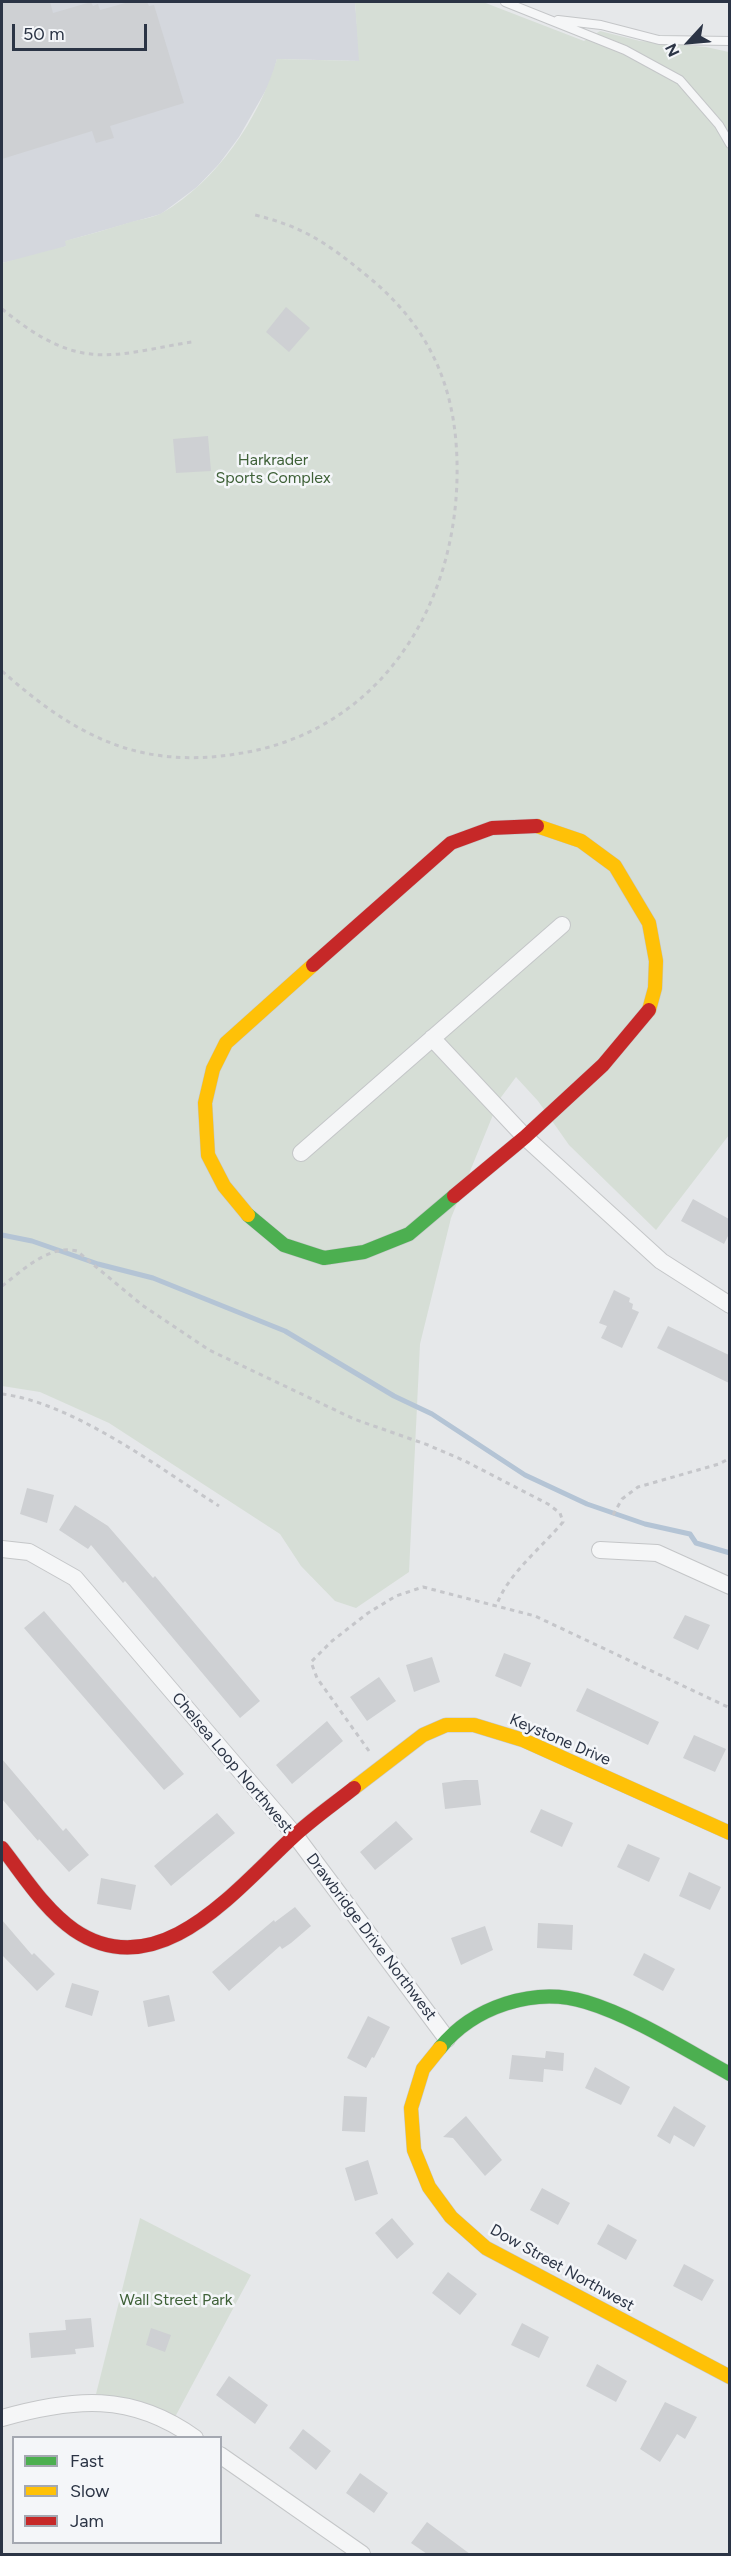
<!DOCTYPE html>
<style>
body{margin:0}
#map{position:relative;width:731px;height:2556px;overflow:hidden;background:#e6e8ea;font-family:Figtree,sans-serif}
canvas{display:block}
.frame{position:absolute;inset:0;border:3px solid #2b3445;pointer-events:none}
.legend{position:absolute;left:12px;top:2436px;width:210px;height:108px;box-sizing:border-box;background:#f4f6f9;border:2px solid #a4a8b1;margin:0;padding:8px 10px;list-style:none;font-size:18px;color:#2b3445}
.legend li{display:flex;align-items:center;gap:12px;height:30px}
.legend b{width:30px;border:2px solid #a4a8b1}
.north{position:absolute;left:659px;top:12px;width:60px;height:60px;-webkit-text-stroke:4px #f4f6f9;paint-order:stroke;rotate:244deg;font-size:16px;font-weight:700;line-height:24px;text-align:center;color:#2b3445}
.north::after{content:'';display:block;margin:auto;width:21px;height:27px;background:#2b3445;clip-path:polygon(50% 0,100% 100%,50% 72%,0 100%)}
.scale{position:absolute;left:12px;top:24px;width:135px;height:27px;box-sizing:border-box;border:3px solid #2b3445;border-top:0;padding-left:8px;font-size:18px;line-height:21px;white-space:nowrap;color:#2b3445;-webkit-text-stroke:4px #f4f6f9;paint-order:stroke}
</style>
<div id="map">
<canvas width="731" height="2556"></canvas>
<div class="frame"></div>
<ul class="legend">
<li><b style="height:8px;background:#4caf50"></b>Fast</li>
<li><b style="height:8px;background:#ffc107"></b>Slow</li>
<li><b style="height:8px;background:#c62828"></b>Jam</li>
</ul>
<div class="north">N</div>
<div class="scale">50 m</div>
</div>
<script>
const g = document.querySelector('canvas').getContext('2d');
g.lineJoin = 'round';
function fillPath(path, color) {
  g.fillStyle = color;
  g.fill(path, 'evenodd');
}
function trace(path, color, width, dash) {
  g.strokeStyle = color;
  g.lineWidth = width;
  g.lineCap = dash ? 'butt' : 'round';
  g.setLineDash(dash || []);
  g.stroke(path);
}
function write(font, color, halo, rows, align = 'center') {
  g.font = font + ' Figtree,sans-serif';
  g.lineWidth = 5;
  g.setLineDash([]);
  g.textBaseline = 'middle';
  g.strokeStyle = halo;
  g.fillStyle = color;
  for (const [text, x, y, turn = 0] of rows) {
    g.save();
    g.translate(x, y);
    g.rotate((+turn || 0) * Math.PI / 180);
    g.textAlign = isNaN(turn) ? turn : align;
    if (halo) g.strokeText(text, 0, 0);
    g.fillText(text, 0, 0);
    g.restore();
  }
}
const built = new Path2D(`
 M2,2H355L360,61L277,59L271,81L239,137L219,164L197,187L161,214L66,241L67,246L36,256L2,263Z`);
const green = new Path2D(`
 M355,2H483L584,41L600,31L640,41L706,47L729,52V1135L656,1230L569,1145L538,1101L516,1077L499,1100L451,1218L420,1344L409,1572L356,1608L335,1601L301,1566L280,1534L109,1423L40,1392L2,1386V263L66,246L65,241C87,235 109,229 131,222C141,219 153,218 162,213C217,181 259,119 277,59L359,61Z
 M140,2218L251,2275L175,2417L134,2400L96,2394Z`);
const stream = new Path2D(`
 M2,1235L32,1241L98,1264L153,1278L285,1331L394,1396L432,1414L525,1475L587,1504L645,1524L690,1534L696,1543L730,1553`);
const building = new Path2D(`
 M2,2H50L53,13L91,2L93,6L98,4L100,10L129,2H147L149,6L154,5L184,103L110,126L114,138L96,143L92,131L2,159Z
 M286,307L310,328L289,352L266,332Z
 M208,436L211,471L176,473L173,439Z
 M693,1199L729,1219V1234L724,1244L681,1221Z
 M614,1290L630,1298L629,1302L633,1304L632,1309L639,1312L622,1348L601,1338L607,1326L599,1323Z
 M668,1326L729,1355V1383L657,1348Z
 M27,1488L54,1495L47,1523L20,1514Z
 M75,1505L108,1526L153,1578L155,1576L260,1701L240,1718L125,1581L123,1583L91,1545L88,1549L59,1530Z
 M44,1611L184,1774L164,1790L24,1628Z
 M685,1615L710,1625L698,1650L673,1638Z
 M504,1653L531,1663L521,1687L495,1676Z
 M432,1657L440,1682L414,1692L406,1665Z
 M379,1677L396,1701L367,1721L350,1697Z
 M587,1688L659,1722L648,1745L576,1711Z
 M327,1721L343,1741L292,1784L276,1765Z
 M694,1735L726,1749L715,1772L683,1758Z
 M2,1759L63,1831L66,1828L89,1855L69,1872L39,1839L38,1841L2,1799Z
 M464,1780H478L481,1805L445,1809L442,1783Z
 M541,1809L573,1823L562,1847L530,1832Z
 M217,1813L235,1833L171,1886L154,1866Z
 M396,1821L413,1839L375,1870L360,1852Z
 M628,1844L660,1858L649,1882L617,1867Z
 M689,1872L721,1887L710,1910L679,1896Z
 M101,1878L136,1885L131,1910L97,1904Z
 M295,1907L311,1926L291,1943L282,1949L280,1946L229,1991L212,1972L274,1920L275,1922Z
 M2,1920L32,1955L34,1953L55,1974L37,1991L2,1955Z
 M538,1923L573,1925L572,1950L537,1948Z
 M485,1926L493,1950L461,1965L451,1938Z
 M644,1953L675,1969L663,1991L633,1975Z
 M72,1983L99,1991L92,2016L65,2007Z
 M169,1995L175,2021L148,2027L143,2001Z
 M368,2016L390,2027L374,2058L372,2057L366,2068L347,2058Z
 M546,2051L564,2053L563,2071L544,2069L543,2082L509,2079L512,2055L545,2058Z
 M595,2067L630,2087L621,2105L585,2088Z
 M344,2096L367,2097L365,2132L342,2131Z
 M674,2106L706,2126L694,2147L674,2135L670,2144L657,2136Z
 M466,2116L502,2160L485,2176L453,2138L443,2137Z
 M368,2160L378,2194L355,2201L345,2168Z
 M542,2188L570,2203L558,2225L530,2210Z
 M392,2218L414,2244L397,2259L375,2233Z
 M608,2224L637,2240L626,2260L597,2244Z
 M684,2264L714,2280L702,2301L673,2286Z
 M448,2272L477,2294L460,2315L432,2293Z
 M91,2318L94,2347L75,2349L76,2354L31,2358L29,2333L66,2330L65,2320Z
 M522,2323L549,2337L539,2358L511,2345Z
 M151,2328L171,2335L165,2352L146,2345Z
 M597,2364L627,2381L616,2402L586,2386Z
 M229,2376L268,2405L255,2424L216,2395Z
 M665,2402L697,2417L685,2439L677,2434L660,2462L640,2449Z
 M303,2429L331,2451L316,2470L289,2448Z
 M360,2473L388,2493L374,2513L346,2493Z
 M427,2522L470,2554H427L411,2543Z`);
const path = new Path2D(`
 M2,309C28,330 58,351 91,354C121,358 162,346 192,342
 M2,671C39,704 78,733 125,748C161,759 199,760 236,754C375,734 454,613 457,479C459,393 433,329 366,275C326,242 302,226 251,214
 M2,1286C22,1271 49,1244 77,1251L142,1305L209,1350L354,1419L428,1445L465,1461L548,1504L560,1513L563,1522C542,1547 508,1574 497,1604
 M2,1394C73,1403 158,1467 219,1506
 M613,1515L622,1499L638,1487L719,1464L730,1458
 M369,1751L317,1678L311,1662L332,1641L368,1613L396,1596L423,1587L535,1616L730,1708`);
const lane = new Path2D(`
 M505,2L625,50L680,80L719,125L730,144
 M558,20L601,25L659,40L730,41`);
const street = new Path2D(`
 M432,1038L525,1137L661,1261L730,1305
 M301,1153L562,925
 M2,1549L29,1552L75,1578L295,1835L447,2039
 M600,1550L657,1553L730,1586
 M2,2418C73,2398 131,2392 195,2438
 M220,2455L362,2554`);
const fast = new Path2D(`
 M248,1215L284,1245L324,1258L364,1252L409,1234L454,1196
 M440,2048C473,2007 534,1986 586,2002C633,2016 686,2050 730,2074`);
const slow = new Path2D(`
 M537,826L581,841L615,866L649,923L656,961L655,988L649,1010
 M248,1215L224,1186L208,1155L205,1103L213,1069L226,1043L313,965
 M354,1788L423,1735L446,1725H474L523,1740L730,1833
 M440,2048L423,2069L411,2108L414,2150L429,2187L451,2217L486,2248L730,2377`);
const jam = new Path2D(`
 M313,965L451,843L492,828L537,826
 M454,1196L525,1137L603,1065L649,1010
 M2,1848C24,1876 44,1909 74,1930C159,1988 237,1888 293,1837C312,1819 334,1804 354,1788`);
const parkNames = [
 ["Harkrader",273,460],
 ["Sports Complex",273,478],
 ["Wall Street Park",176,2300]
];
const streetNames = [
 ["Keystone Drive",560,1740,23],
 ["Chelsea Loop Northwest",232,1763,50],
 ["Drawbridge Drive Northwest",371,1937,53],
 ["Dow Street Northwest",562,2268,29]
];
fillPath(built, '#d4d7dd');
fillPath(green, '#d6ded6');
trace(stream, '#b4c4d5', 5);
fillPath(building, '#ced0d3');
trace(lane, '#c4c6c8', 10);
trace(street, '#c4c6c8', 18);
trace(fast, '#c4c6c8', 15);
trace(slow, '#c4c6c8', 15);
trace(jam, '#c4c6c8', 15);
trace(path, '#c5c6ca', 3, [4.5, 4.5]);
trace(lane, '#f5f6f7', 8);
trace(street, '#f5f6f7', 16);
trace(fast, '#4caf50', 14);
trace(slow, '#ffc107', 14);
trace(jam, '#c62828', 14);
write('16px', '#3f6138', '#f4f6f9', parkNames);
write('16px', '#2b3445', '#f4f6f9', streetNames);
</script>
